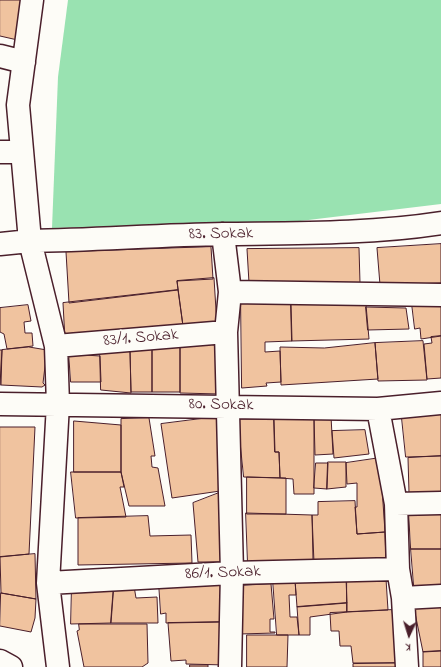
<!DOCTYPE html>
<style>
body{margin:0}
#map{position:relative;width:441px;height:667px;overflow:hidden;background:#fdfcf7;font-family:"Indie Flower",sans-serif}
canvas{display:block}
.north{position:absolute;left:389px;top:615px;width:40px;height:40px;-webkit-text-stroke:3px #fdfcf7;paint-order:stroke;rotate:184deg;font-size:11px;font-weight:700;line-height:16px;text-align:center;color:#4a1f2b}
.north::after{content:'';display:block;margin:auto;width:14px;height:18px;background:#4a1f2b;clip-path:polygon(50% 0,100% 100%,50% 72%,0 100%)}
</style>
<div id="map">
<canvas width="441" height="667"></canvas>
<div class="north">K</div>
</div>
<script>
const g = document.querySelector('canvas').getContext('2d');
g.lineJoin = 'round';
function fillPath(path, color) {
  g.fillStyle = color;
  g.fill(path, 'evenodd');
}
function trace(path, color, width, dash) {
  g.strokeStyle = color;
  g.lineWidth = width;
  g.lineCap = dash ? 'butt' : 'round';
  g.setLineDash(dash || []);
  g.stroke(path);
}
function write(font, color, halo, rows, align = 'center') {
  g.font = font + ' "Indie Flower",sans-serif';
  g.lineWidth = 3;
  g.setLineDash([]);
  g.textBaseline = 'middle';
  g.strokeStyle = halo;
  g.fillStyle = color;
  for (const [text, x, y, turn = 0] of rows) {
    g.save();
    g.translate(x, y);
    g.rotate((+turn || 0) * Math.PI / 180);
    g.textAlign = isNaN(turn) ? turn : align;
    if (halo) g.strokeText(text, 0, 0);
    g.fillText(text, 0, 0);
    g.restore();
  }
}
const green = new Path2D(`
 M68,0H441V204L300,221L52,228L58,77Z`);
const building = new Path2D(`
 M0,0H29L22,41L0,36Z
 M441,244V283L380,285L377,248Z
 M211,247L213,279L177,281L178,290L69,303L66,252Z
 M359,248L360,283H249L247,249Z
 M214,278L217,326H183L177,281Z
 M178,290L183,326L65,340L63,303Z
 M241,303L291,304L292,341L265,342V352L280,351L281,382L266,383L267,386L242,388Z
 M291,304L366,305L369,339L292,341Z
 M412,304L441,305V336L421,339L420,328L415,329Z
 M28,305L31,321L24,322L25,333H32L33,346L7,349L4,334L0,332V308Z
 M366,307L406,308L409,329L368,330Z
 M441,336V378L427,379L424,344L432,343L431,337Z
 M218,341L220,394L180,393V343Z
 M423,341L427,380L378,381L375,343Z
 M180,343V392H152V348Z
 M375,343L378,379L281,385L280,347L324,348Z
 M29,347L47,350L43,383L45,385L42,387L1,385L2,350Z
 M152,348V392H131L130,352Z
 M100,349H130L131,393L101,390Z
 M0,350H2L0,385Z
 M69,354L100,356L101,382H71Z
 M401,409L441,412V456L406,457Z
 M331,416L333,454L315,455L314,417Z
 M216,417L227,490L172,498L161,424Z
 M274,417H314V494H294L293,479L280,478L279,452H275Z
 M149,418L155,456H151L152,467L158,468L165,506H129L121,472V419Z
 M238,419H274L275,452H279L280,478L244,477Z
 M74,421L121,425V472H74Z
 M0,427H35L29,554L0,557Z
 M365,430L369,454L334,458L332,431Z
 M441,456V492L409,493L408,458Z
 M380,458L385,532L357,534L355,507H357V483L347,484L346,463Z
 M328,462H346V487L327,489Z
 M316,463H328L327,489L314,488Z
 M71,472H121L124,487H120L126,517L76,518Z
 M247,477L286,478V514H247Z
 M224,491L223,562H198L193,503Z
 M355,501L357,534L385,532L386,562L314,563L312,515H318V502Z
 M246,513L312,515L313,560L248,565Z
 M409,514H441V549H411Z
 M148,516L150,536L191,535L192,563L78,565V518Z
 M411,549H441V586H414Z
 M35,554L36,599L1,593L0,557Z
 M347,577L386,579L388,610L347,612Z
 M346,578L347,603L297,607L295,580Z
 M273,580H295L296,595H289L290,617H297L299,635H277Z
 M72,583H114L111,623L71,624Z
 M159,583H223L226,622L166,623V613L161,614Z
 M271,584L274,619H270V632H275V633L239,634L238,586Z
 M114,585L134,586L136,598L157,597L158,623H111Z
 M1,593L36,599L35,618L31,632L0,626Z
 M347,603V612L310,617V635H299L297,607Z
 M441,606V651L423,652L414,608Z
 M392,610L398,663H353L351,646H340L339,631H331L330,613Z
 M225,622L226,665L186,664V660L171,661L168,623Z
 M79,624H147L148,663L142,667H84L77,631L79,630Z
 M247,635H288L287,667H247Z
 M441,651V667H423V652Z
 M398,663V667H353V664Z
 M190,665H208V667H190Z`);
const minor = new Path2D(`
 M32,0L18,105L30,241L56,346L58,404L48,583L58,667
 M0,56L24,62
 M0,152H21
 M223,234L230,292L226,332L232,573L230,667
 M0,244L30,241C95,240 159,235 224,234C296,233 370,234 441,223
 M230,292L441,295
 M56,346L226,332
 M0,404L378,409L441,403
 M378,409L396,504L398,569L403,598L407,667
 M396,504L441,503
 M48,583L232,573L398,569
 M403,598L441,596
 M0,661L11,667`);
const streetNames = [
 ["83. Sokak",221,235,-1],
 ["83/1. Sokak",141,339,-5],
 ["80. Sokak",221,406,1],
 ["86/1. Sokak",223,574,-2]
];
fillPath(green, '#99e2b1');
fillPath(building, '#f0c39f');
trace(building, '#4a1f2b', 1);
trace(minor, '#4a1f2b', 25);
trace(minor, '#fdfcf7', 22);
write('17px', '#4a1f2b', '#fdfcf7', streetNames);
</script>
